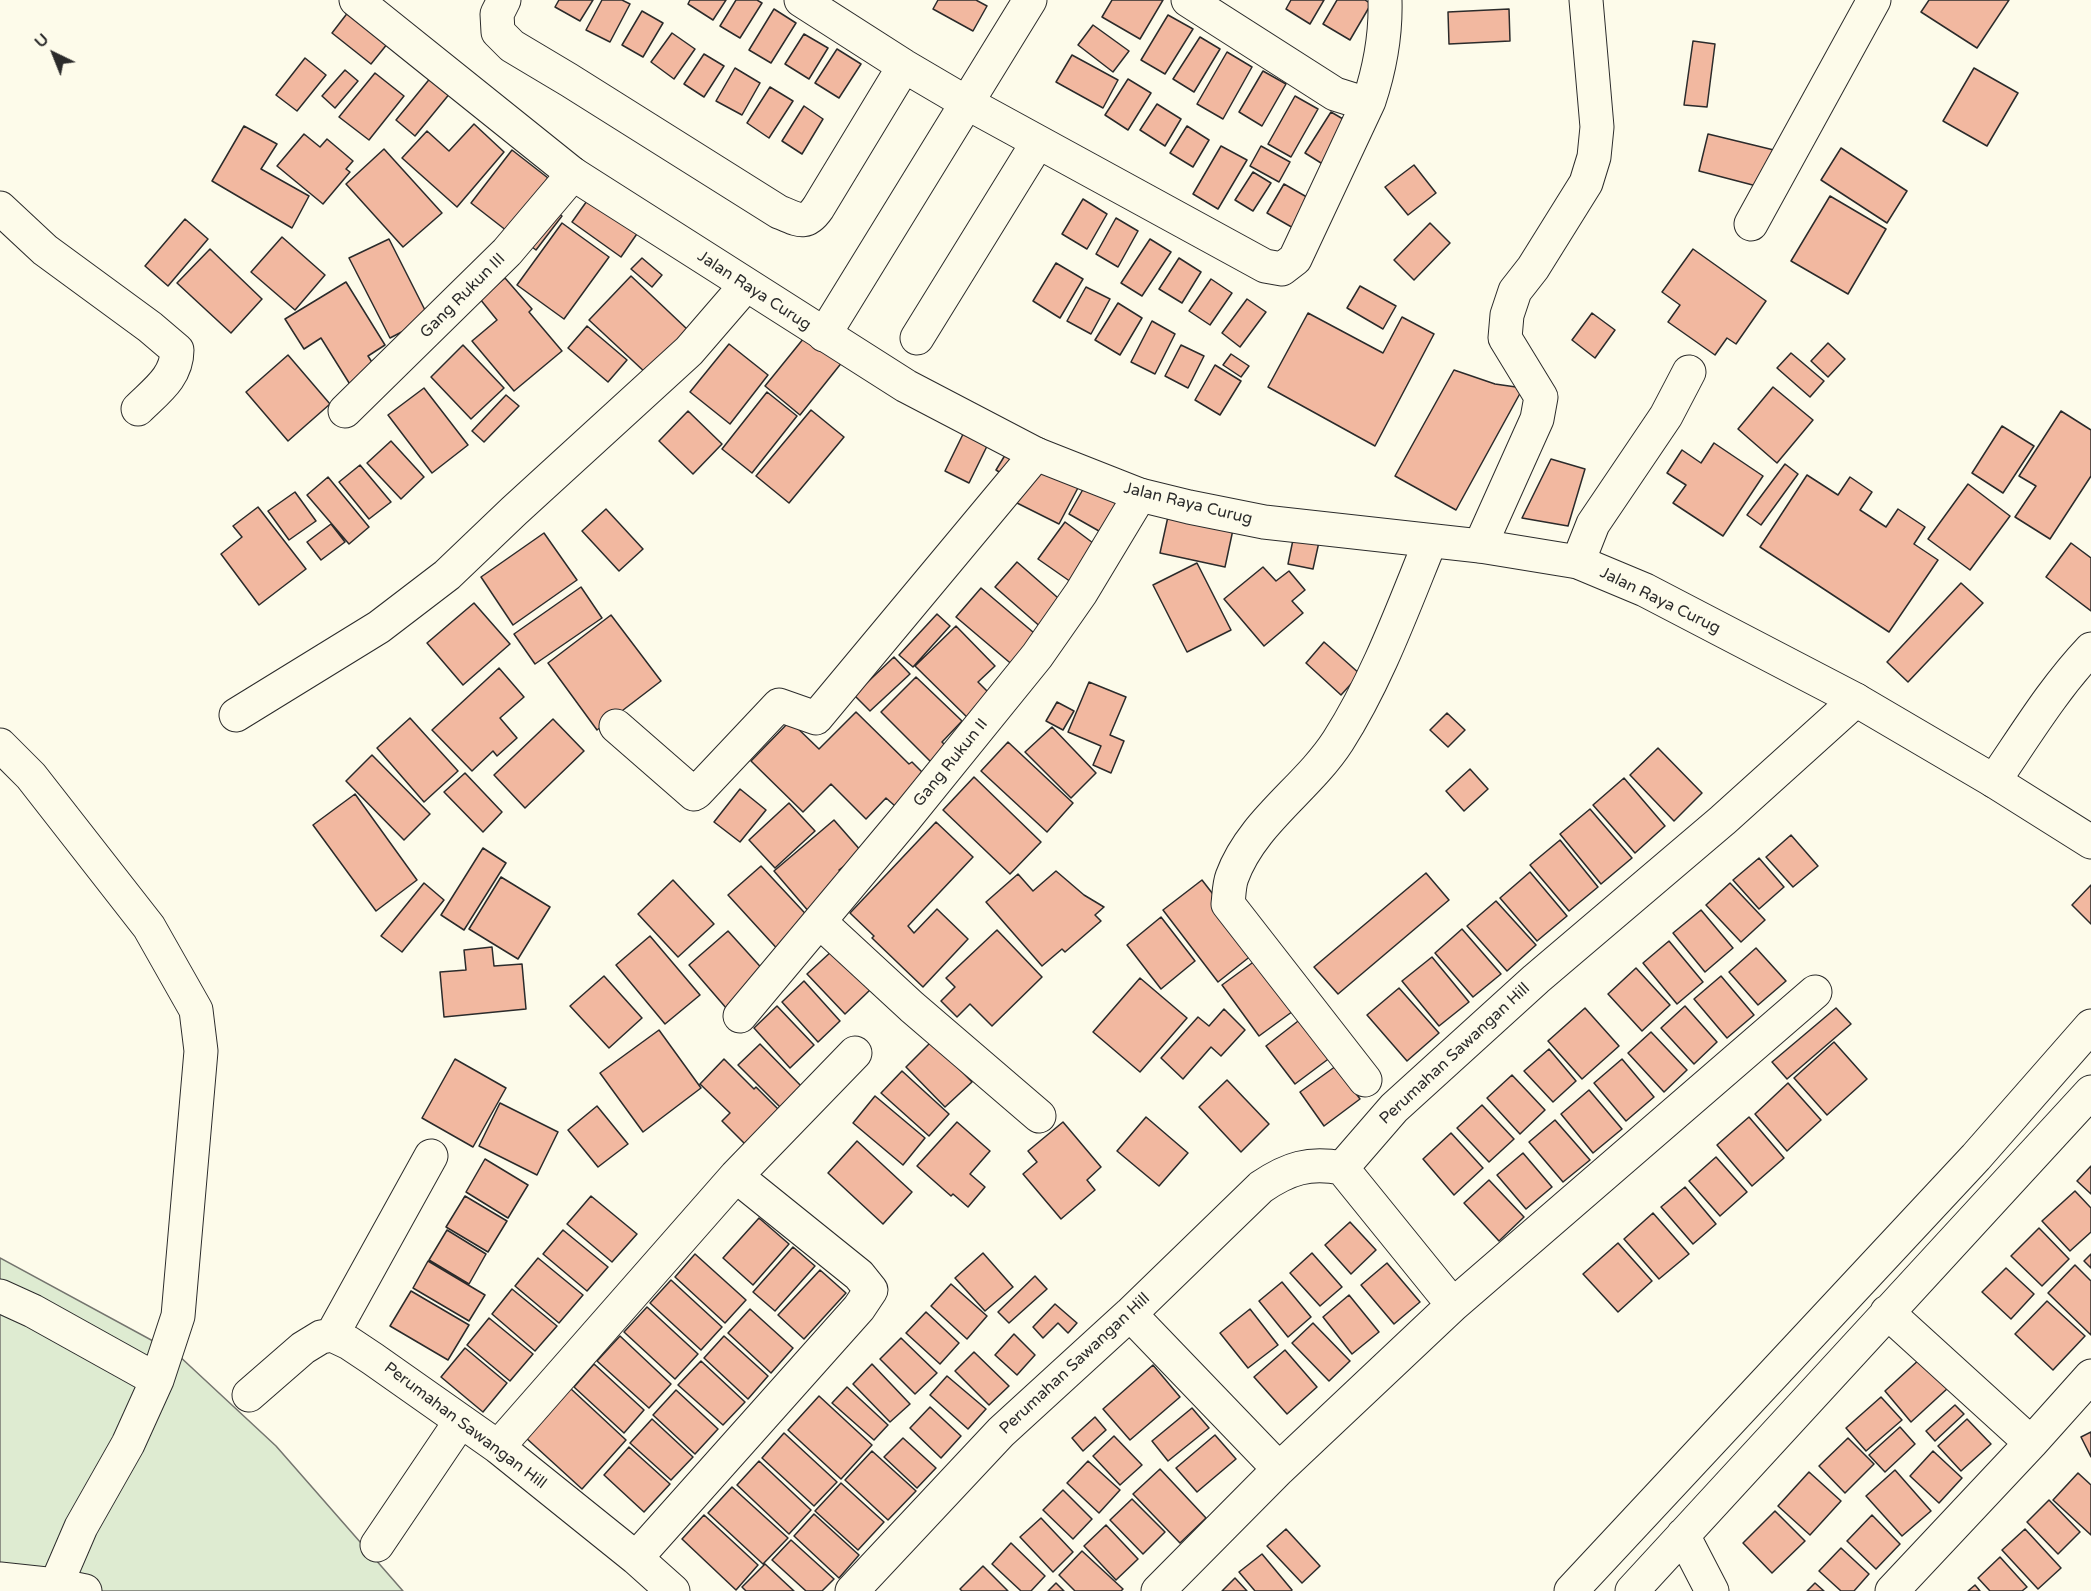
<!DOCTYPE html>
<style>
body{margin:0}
#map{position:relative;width:2091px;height:1591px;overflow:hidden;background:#fdfbea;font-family:"Varela Round",sans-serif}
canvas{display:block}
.north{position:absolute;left:24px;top:24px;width:60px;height:60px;-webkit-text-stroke:4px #fdfbea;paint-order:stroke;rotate:317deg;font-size:16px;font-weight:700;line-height:24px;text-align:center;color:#2b2b2b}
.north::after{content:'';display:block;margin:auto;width:21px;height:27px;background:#2b2b2b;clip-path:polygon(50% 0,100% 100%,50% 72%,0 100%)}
</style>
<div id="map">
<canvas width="2091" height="1591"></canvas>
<div class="north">U</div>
</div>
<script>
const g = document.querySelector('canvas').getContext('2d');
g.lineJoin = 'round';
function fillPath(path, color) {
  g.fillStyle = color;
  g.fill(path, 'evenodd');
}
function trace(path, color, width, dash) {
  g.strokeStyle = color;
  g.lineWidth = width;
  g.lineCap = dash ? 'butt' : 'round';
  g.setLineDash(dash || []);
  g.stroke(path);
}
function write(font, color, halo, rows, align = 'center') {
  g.font = font + ' "Varela Round",sans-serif';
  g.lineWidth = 4.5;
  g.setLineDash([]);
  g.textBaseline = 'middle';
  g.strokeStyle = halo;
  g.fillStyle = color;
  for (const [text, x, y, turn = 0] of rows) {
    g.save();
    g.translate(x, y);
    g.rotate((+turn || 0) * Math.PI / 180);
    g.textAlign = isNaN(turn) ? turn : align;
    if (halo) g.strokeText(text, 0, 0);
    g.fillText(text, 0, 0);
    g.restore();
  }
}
const green = new Path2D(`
 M0,1258L177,1354L276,1446L403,1591H0Z`);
const building = new Path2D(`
 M559,0H593L580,21L555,7Z
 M602,0H622L630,4L610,42L586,30Z
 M690,0H726L713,20L688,4Z
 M736,0H757L762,3L740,38L720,26Z
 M938,0H976L987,6L973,31L933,9Z
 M1112,0H1163L1140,39L1102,17Z
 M1291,0H1324L1310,24L1286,9Z
 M1337,0H1365L1371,4L1350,40L1323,24Z
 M1929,0H2009L1977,48L1921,12Z
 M774,9L796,23L771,63L749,50Z
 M1509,9L1510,41L1449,44L1448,12Z
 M349,11L388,43L371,64L332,33Z
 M642,11L663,23L643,57L622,45Z
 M1168,15L1193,29L1165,74L1141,60Z
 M1093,25L1129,51L1113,72L1078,45Z
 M672,33L695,49L674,79L651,62Z
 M804,34L828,48L809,79L785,64Z
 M1200,37L1220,49L1194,92L1173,79Z
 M1693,41L1715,44L1707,107L1684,105Z
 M837,49L861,64L839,98L815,83Z
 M1227,52L1252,67L1223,119L1197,104Z
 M704,54L724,66L704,97L684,84Z
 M1072,55L1118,80L1103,108L1056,82Z
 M305,58L326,75L297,111L276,95Z
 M735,68L760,83L742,115L716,101Z
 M1974,68L2018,93L1987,146L1943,121Z
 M345,70L358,81L335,108L322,96Z
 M1263,71L1286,84L1262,126L1239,112Z
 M375,73L404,96L369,140L339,117Z
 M432,76L451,92L415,136L396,120Z
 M1128,79L1151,93L1128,130L1105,115Z
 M770,87L793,101L769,138L747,123Z
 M1295,96L1318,109L1291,157L1268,144Z
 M1157,104L1181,119L1165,146L1140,130Z
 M804,106L823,119L802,154L782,141Z
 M1331,112L1355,126L1329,168L1305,153Z
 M474,124L504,152L457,207L402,158L427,131L449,151Z
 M244,126L277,144L261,169L309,196L292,228L212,181Z
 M1187,126L1209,140L1193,167L1170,153Z
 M304,134L320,147L327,139L353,161L346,169L350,172L323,204L277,166Z
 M1708,134L1778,151L1768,189L1699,171Z
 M1221,146L1247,160L1218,209L1193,194Z
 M1261,146L1290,162L1279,182L1250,166Z
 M1841,148L1907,191L1887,223L1821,180Z
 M384,149L442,213L403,247L346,184Z
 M512,150L548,178L507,231L471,203Z
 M1414,165L1436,193L1408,215L1385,187Z
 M1253,172L1271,183L1253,211L1235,200Z
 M1284,184L1312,200L1295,229L1267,213Z
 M594,191L643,225L621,257L572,222Z
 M1830,196L1886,229L1848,294L1791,261Z
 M1083,199L1107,214L1087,249L1062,234Z
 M550,207L562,216L536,250L523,240Z
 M1116,218L1138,231L1118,267L1096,254Z
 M185,219L208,239L168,286L145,266Z
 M562,223L609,257L564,319L517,285Z
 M1430,223L1450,243L1414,280L1394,260Z
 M282,237L325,275L295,310L251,272Z
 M389,239L429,318L390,338L349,258Z
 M1150,239L1171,252L1142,296L1121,283Z
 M210,249L262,299L231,333L177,283Z
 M1693,249L1766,301L1736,344L1727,338L1715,355L1668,322L1680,305L1662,292Z
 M642,258L662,275L652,287L631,269Z
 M1179,258L1201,272L1182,303L1159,289Z
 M1056,263L1083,279L1060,318L1033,301Z
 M631,276L688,330L647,374L589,320Z
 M505,278L532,309L529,312L562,351L514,391L472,341L497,320L480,299Z
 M1211,279L1232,293L1210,325L1189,311Z
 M346,282L385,345L368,356L377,370L351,386L321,338L304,349L285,319Z
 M1360,286L1396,306L1383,329L1347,308Z
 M1086,287L1110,299L1091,334L1067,321Z
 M1247,299L1266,312L1240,347L1222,333Z
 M1118,303L1142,318L1120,355L1095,340Z
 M1308,313L1383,353L1402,317L1434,334L1375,446L1268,387Z
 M1592,313L1615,330L1595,358L1572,340Z
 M1152,321L1175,334L1155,374L1131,362Z
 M587,326L627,360L608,382L568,348Z
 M808,333L843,361L800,415L765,386Z
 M1828,343L1845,359L1828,377L1811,361Z
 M729,344L768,375L730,424L690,392Z
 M463,345L504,388L471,419L431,377Z
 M1181,345L1204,356L1188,388L1165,376Z
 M1791,353L1824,381L1810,397L1777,368Z
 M1231,354L1249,366L1241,377L1223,365Z
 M288,355L330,404L288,441L246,392Z
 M1215,365L1241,381L1220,415L1195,400Z
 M1454,370L1495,384L1523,388L1456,510L1395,476Z
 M1773,387L1813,420L1777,463L1738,429Z
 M424,388L468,445L432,473L388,415Z
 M767,392L797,416L752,473L722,449Z
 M506,395L519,406L484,442L472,431Z
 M811,410L844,437L789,503L756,476Z
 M688,411L722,444L693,474L659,441Z
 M2061,411L2091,430V476L2050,539L2015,517L2036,486L2019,476Z
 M967,426L991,438L969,483L945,471Z
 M2002,426L2034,446L2003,493L1972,473Z
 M391,441L424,477L401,499L367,463Z
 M1714,443L1763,476L1723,536L1673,503L1686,485L1667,473L1682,450L1701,463Z
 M1010,447L1012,480L996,470Z
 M1551,459L1585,469L1568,526L1522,518Z
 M1035,462L1080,484L1059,524L1015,502Z
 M1785,464L1798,474L1761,525L1747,515Z
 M360,465L391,502L369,519L339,482Z
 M1807,475L1838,495L1850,477L1872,492L1860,510L1886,527L1898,509L1925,527L1914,544L1938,560L1889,632L1760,547Z
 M328,477L369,527L349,544L307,495Z
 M1086,484L1123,505L1106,535L1069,514Z
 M1968,484L2010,516L1970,570L1928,539Z
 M295,492L316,521L289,540L268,511Z
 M258,507L306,569L259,605L221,554L242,537L233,526Z
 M606,509L643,549L619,571L582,531Z
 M1169,512L1234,525L1225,567L1160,553Z
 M1065,522L1097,546L1071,582L1038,559Z
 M331,524L345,542L321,560L307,542Z
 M544,533L577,580L513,625L481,577Z
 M1294,535L1319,542L1313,569L1288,564Z
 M2071,543L2091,558V611L2046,577Z
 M1017,562L1065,604L1043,629L995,587Z
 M1197,563L1231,630L1187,652L1153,585Z
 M1263,567L1276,581L1289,571L1305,590L1292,601L1303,613L1264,646L1224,599Z
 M1961,583L1983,603L1908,682L1887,662Z
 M581,587L602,618L535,664L514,634Z
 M981,588L1040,638L1015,667L956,617Z
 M474,603L510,644L463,685L427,643Z
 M937,614L950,626L913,667L899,655Z
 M611,615L661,681L597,730L548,663Z
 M956,626L995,666L978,682L996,700L973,723L915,666Z
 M1324,642L1360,674L1341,695L1306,663Z
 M894,657L910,674L870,711L854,695Z
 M499,668L524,697L500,718L517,738L497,756L493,751L472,771L432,730Z
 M916,677L962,721L942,742L955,755L940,771L881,712Z
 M1089,682L1126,697L1110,735L1124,741L1111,773L1093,765L1101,746L1068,732Z
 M1057,702L1074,711L1063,730L1046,721Z
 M856,712L909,764L912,762L932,782L903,813L886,798L866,819L831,784L803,812L751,761L790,721L819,749Z
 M1447,713L1465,730L1448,747L1430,730Z
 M410,718L458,771L424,802L377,748Z
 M553,719L584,751L525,808L494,775Z
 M1052,727L1096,773L1071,798L1025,752Z
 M1008,742L1073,803L1047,832L981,771Z
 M1658,748L1702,793L1674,821L1630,775Z
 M372,755L430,814L404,840L346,781Z
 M1470,769L1488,789L1464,811L1446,791Z
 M465,773L502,812L483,832L444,792Z
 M974,777L1041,842L1010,874L943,810Z
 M1624,778L1665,826L1635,853L1593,805Z
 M740,789L766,810L740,842L714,822Z
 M355,794L417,880L376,911L313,825Z
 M789,803L815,831L775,868L749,840Z
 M1590,809L1632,858L1601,884L1560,834Z
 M834,820L862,852L839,870L848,881L810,913L774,871Z
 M936,822L973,857L908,926L914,933L937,909L968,939L923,987L872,938L874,936L850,913Z
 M1791,835L1818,866L1793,887L1766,857Z
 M1560,840L1598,887L1569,911L1530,865Z
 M483,848L506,863L464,930L441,915Z
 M1759,858L1784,887L1759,909L1733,880Z
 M761,866L815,924L782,954L728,895Z
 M1056,871L1084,895L1104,907L1095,915L1101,921L1065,952L1062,949L1042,966L986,902L1018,874L1033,891Z
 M1530,872L1567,916L1537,941L1500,898Z
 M1426,873L1449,900L1338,994L1314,967Z
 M501,877L550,907L518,959L469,929Z
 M673,880L714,924L678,957L638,914Z
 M1202,880L1257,951L1218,982L1163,910Z
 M424,883L444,900L402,952L381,936Z
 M1730,883L1765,920L1741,942L1706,905Z
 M2091,885V924L2072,905Z
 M1496,901L1536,945L1507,971L1467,926Z
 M1701,910L1733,948L1705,972L1673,933Z
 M1161,917L1195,961L1161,989L1127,945Z
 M1462,929L1501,974L1473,997L1435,953Z
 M997,930L1042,977L992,1026L970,1004L957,1017L941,1001L955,987L946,978Z
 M728,931L767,974L727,1009L689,965Z
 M650,936L700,995L665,1024L616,965Z
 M1669,941L1703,982L1677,1004L1643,963Z
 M492,947L494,966L522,964L526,1009L444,1017L440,972L466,970L464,950Z
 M1756,948L1786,981L1758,1005L1729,972Z
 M833,950L870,990L845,1014L807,974Z
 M1263,955L1300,1006L1259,1036L1222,985Z
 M1432,957L1469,1002L1439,1026L1402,981Z
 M1636,968L1670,1005L1642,1031L1608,994Z
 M604,976L642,1018L609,1048L570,1006Z
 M1721,976L1754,1015L1727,1038L1694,999Z
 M1140,978L1187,1018L1140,1072L1093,1032Z
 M804,981L840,1021L818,1042L782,1002Z
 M1399,988L1439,1033L1407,1061L1367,1015Z
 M777,1006L814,1045L790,1068L754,1028Z
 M1685,1006L1717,1042L1694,1064L1661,1028Z
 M1585,1008L1619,1046L1582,1079L1548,1041Z
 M1836,1008L1851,1024L1787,1079L1772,1062Z
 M1224,1009L1245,1030L1221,1056L1211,1047L1183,1079L1161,1058L1198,1017L1209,1026Z
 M1302,1018L1331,1057L1295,1084L1266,1046Z
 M659,1030L701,1088L643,1132L600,1073Z
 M1651,1032L1687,1070L1664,1092L1628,1053Z
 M932,1041L972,1082L945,1107L906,1067Z
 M1834,1042L1867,1079L1827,1115L1794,1078Z
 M760,1044L806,1091L785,1112L738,1065Z
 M1549,1049L1576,1081L1553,1102L1524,1071Z
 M455,1059L506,1088L473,1147L422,1118Z
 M724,1059L754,1089L756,1087L789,1120L755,1154L722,1121L730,1113L700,1084Z
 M1622,1059L1654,1097L1626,1121L1594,1083Z
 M1336,1066L1360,1099L1324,1126L1300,1092Z
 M902,1071L949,1114L929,1136L881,1093Z
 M1512,1075L1545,1110L1520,1134L1487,1098Z
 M1227,1080L1269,1124L1241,1152L1199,1107Z
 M1788,1083L1821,1120L1787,1151L1755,1114Z
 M1589,1090L1622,1129L1593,1153L1561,1114Z
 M875,1096L925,1138L903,1165L853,1123Z
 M500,1103L558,1132L537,1175L479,1146Z
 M1482,1105L1514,1139L1489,1162L1457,1128Z
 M597,1106L628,1144L598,1167L568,1130Z
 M1146,1117L1188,1153L1159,1186L1117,1151Z
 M1749,1117L1784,1158L1752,1186L1717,1145Z
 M1555,1120L1590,1160L1563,1182L1529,1142Z
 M957,1122L990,1151L970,1174L985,1187L968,1207L953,1194L951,1196L917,1166Z
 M1063,1122L1101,1167L1087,1180L1095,1190L1061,1219L1023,1174L1037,1162L1028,1151Z
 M1451,1133L1483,1168L1454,1195L1423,1159Z
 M857,1141L912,1192L883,1224L828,1173Z
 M1523,1153L1552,1187L1526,1209L1497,1175Z
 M1716,1157L1747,1192L1720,1216L1689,1181Z
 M485,1159L528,1185L508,1218L466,1192Z
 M2091,1166V1194L2077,1181Z
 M1489,1180L1524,1217L1499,1241L1464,1203Z
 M1685,1187L1716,1224L1693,1244L1661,1207Z
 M2075,1191L2091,1208V1232L2070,1251L2042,1221Z
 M465,1196L507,1221L488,1252L446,1227Z
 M591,1196L637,1234L612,1262L567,1224Z
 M1653,1213L1689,1254L1659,1279L1624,1239Z
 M759,1218L789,1244L753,1285L723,1258Z
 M1350,1222L1376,1250L1351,1274L1325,1245Z
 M2039,1228L2069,1259L2042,1286L2011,1256Z
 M447,1230L486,1254L469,1284L429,1260Z
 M563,1230L608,1267L587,1291L543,1254Z
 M1618,1243L1652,1281L1618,1312L1583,1274Z
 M793,1247L815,1266L775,1311L753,1292Z
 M983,1253L1013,1287L985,1311L955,1278Z
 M1312,1253L1342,1287L1320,1306L1290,1273Z
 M695,1254L746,1300L725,1323L675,1277Z
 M2091,1254V1268L2084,1261Z
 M538,1258L583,1295L559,1323L515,1286Z
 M428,1261L485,1295L469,1321L413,1288Z
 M1387,1263L1420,1302L1394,1324L1361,1285Z
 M2075,1265L2091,1281V1335L2048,1293Z
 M2006,1268L2034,1294L2011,1319L1982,1292Z
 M820,1270L846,1293L804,1339L778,1315Z
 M1035,1276L1047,1289L1009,1323L998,1312Z
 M671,1280L722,1327L701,1350L650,1303Z
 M1282,1282L1311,1317L1288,1337L1259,1301Z
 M951,1284L987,1316L967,1339L931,1306Z
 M512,1289L557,1326L535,1351L492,1314Z
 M411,1291L469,1325L448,1360L390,1326Z
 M1349,1295L1379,1332L1352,1354L1323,1317Z
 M2047,1301L2085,1336L2053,1370L2015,1334Z
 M1055,1304L1077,1323L1068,1333L1058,1323L1043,1338L1033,1327Z
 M647,1307L698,1354L675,1379L624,1332Z
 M750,1309L793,1348L771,1373L728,1333Z
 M1250,1309L1278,1345L1248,1368L1220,1333Z
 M926,1312L959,1343L940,1364L906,1333Z
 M489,1318L533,1354L510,1381L467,1345Z
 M1313,1323L1350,1361L1329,1381L1292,1343Z
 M1014,1334L1035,1355L1017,1375L995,1355Z
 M620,1336L671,1384L649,1408L597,1361Z
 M724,1336L768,1376L748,1399L704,1358Z
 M901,1338L937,1373L915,1394L880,1359Z
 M465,1348L507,1383L483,1412L441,1377Z
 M1285,1350L1317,1387L1287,1414L1254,1377Z
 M974,1352L1009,1386L989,1405L955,1371Z
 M1921,1358L1948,1388L1911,1422L1885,1391Z
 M701,1361L745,1402L723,1425L678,1385Z
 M594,1364L644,1410L624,1433L574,1387Z
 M872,1364L910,1404L890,1422L853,1384Z
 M1153,1365L1180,1397L1130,1440L1103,1409Z
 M947,1376L986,1409L968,1429L930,1395Z
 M847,1387L888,1425L874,1440L832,1403Z
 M570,1388L626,1440L582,1489L525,1437Z
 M676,1390L718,1429L695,1454L653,1415Z
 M819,1396L872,1445L841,1479L788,1430Z
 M1881,1397L1902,1420L1866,1451L1846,1428Z
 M1955,1405L1964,1414L1935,1441L1926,1431Z
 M930,1407L961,1436L941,1458L910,1428Z
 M1192,1408L1209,1428L1168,1461L1152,1441Z
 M1095,1417L1106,1430L1083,1451L1072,1438Z
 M652,1419L693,1457L671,1480L630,1443Z
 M1967,1419L1991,1444L1961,1471L1938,1446Z
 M1900,1427L1915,1444L1885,1472L1869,1455Z
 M2091,1432V1457L2081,1437Z
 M784,1433L837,1482L814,1506L762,1458Z
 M1215,1435L1236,1459L1197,1492L1176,1468Z
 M1114,1436L1142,1465L1120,1485L1093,1456Z
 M903,1438L936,1468L917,1488L884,1457Z
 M1848,1438L1874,1464L1845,1493L1819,1466Z
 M629,1447L670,1484L644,1512L604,1475Z
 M872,1451L916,1491L888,1520L845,1480Z
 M1933,1451L1962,1478L1939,1503L1910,1476Z
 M759,1461L811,1510L789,1534L737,1485Z
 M1088,1461L1120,1490L1099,1513L1067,1483Z
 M1160,1469L1206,1518L1180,1543L1133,1494Z
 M1895,1470L1931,1511L1902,1536L1866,1496Z
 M1809,1472L1841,1501L1810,1535L1778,1506Z
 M2078,1473L2091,1485V1535L2053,1500Z
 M841,1483L884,1522L858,1550L815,1511Z
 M732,1487L788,1538L763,1564L708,1513Z
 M1063,1490L1092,1519L1073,1539L1043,1510Z
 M1132,1499L1165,1532L1143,1554L1110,1520Z
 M2049,1500L2080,1532L2058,1554L2027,1522Z
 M1775,1511L1805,1541L1772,1573L1743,1543Z
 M814,1514L859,1555L839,1578L794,1536Z
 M704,1515L758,1565L736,1590L682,1539Z
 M1872,1515L1900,1544L1876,1569L1847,1541Z
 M1041,1518L1073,1552L1053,1572L1020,1537Z
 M1106,1525L1138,1559L1116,1580L1084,1546Z
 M1286,1529L1320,1566L1302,1583L1267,1546Z
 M2025,1529L2061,1568L2038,1589L2002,1550Z
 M791,1540L834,1579L822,1591H806L772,1560Z
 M1011,1543L1045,1576L1031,1591H1021L992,1564Z
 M1841,1548L1869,1574L1854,1591H1841L1819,1571Z
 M1082,1551L1123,1589L1121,1591H1075L1059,1575Z
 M1262,1554L1292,1590L1291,1591H1255L1239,1572Z
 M2000,1557L2027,1587L2022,1591H1990L1978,1578Z
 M765,1564L794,1591H746L742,1587Z
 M983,1566L1008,1591H962L960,1589Z
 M1235,1578L1247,1591H1222Z
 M1056,1583L1064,1591H1048Z
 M1815,1583L1824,1591H1807Z
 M1975,1585L1980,1591H1968Z`);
const minor = new Path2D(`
 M504,0L497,14L498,32L512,46L569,80L779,212C798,219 805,227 818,208L904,66
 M801,0L904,66L967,103L1265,266L1282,269L1295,259L1369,101
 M1188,0L1335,94L1354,100L1369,101C1380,68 1386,35 1385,0
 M0,208L45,250L150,327L177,350C177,377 156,391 138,409
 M1751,224L1874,0
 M824,335L1030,0
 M917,338L1038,142
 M345,411L507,252L573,174
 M1480,546L1537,419L1541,397L1505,338L1507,315L1515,291L1533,268L1586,183L1594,157L1597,127L1586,0
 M1578,562L1593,524L1666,416L1689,372
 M236,715L379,627L447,575L514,511L689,351L746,285
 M616,726L694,794L697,792L779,705L816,718L1036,454
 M0,745L31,776L149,927L196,1010L201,1051L178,1316L157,1380L128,1444L81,1527L56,1585L0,1579
 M1994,781C2025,736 2053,689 2091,649
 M820,922L912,1007L1039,1116
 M740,1016L905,819L1037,656L1081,593L1140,495
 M1365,1080L1228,904C1229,896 1229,885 1232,877C1252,822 1307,789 1338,741C1377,680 1403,608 1430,542
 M1342,1168L1453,1305
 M0,1296L33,1311L157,1380
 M1887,1312L2031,1443
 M1130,1314L1279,1469
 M332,1335L431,1156
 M249,1395L303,1348L321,1337L332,1335L349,1343L373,1359L498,1447L636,1558L673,1591
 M498,1447L736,1176L855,1053
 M1683,1535L1712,1591
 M377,1545L460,1422
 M636,1558L859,1308L871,1290L859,1275L736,1176
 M56,1585L85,1591
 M852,1591L1001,1432L1130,1314L1261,1187C1289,1168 1309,1162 1342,1168L1394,1108L1536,979L1723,820L1856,700
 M1158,1591L1279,1469L1453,1305L1815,992
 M1571,1591L1976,1157L2091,1026
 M1632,1591L2091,1092
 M1892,1591L2031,1443L2091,1376`);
const major = new Path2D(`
 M356,0L573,174L906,386L1036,454L1140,495L1189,507L1264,522L1480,546L1578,562L1645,590L1856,700L1994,781L2091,842`);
const streetNames = [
 ["Jalan Raya Curug",754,291,33],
 ["Gang Rukun III",463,296,-45],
 ["Jalan Raya Curug",1188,504,14],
 ["Jalan Raya Curug",1660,601,26],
 ["Gang Rukun II",951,763,-51],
 ["Perumahan Sawangan Hill",1455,1054,-43],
 ["Perumahan Sawangan Hill",1075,1364,-43],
 ["Perumahan Sawangan Hill",465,1426,37]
];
fillPath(green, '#deebd1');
trace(green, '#74746e', 1.5);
fillPath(building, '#f2b8a0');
trace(building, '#2b2b2b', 1.5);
trace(minor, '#2b2b2b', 35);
trace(major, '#2b2b2b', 35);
trace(minor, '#fdfbea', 33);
trace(major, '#fdfbea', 33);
write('16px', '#2b2b2b', '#fdfbea', streetNames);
</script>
